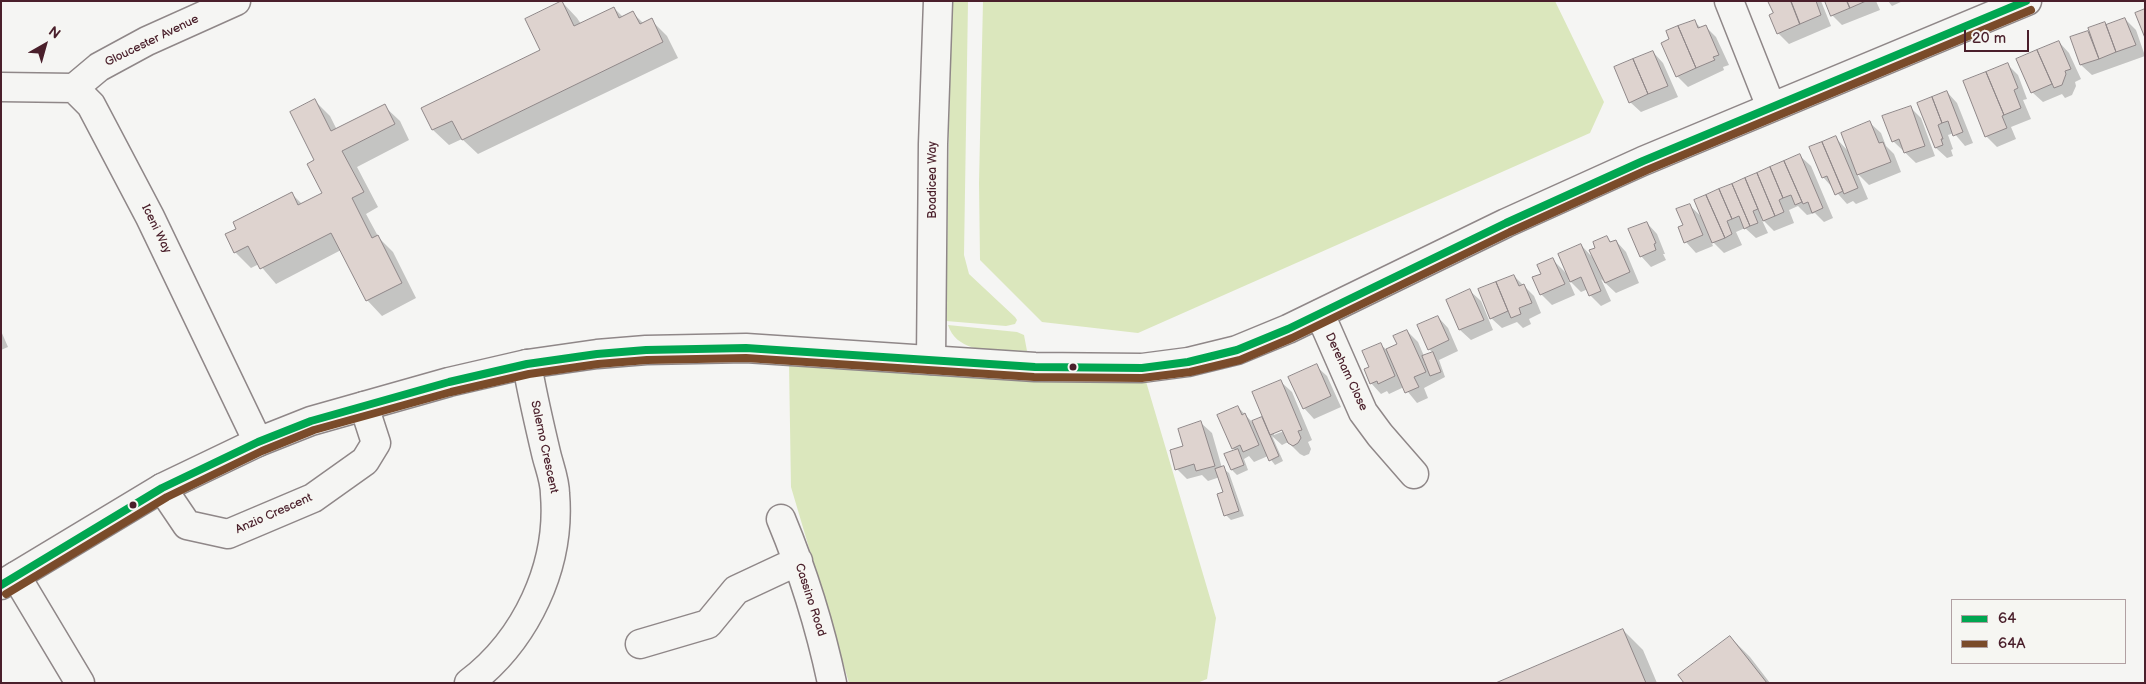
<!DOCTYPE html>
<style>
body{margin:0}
#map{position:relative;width:2146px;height:684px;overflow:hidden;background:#f5f5f3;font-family:"Balsamiq Sans",sans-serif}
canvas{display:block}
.frame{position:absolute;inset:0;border:2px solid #4a1f2b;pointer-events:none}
.legend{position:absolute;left:1951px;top:599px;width:175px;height:65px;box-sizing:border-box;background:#f6f6f2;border:1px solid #b1a0a2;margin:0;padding:6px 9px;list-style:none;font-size:15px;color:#4a1f2b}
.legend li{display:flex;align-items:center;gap:10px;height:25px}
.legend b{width:25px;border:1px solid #b1a0a2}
.north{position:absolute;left:20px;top:20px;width:50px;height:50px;-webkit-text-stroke:4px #f6f6f2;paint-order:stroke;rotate:38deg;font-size:14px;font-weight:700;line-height:20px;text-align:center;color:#4a1f2b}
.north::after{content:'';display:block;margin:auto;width:18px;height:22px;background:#4a1f2b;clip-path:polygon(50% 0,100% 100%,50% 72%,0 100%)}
.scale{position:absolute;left:1964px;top:30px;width:65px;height:22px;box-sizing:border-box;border:2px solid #4a1f2b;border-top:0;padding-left:6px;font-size:15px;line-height:18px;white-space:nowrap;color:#4a1f2b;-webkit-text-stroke:4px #f6f6f2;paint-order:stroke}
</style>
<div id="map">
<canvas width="2146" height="684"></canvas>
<div class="frame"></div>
<ul class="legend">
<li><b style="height:6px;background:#00a651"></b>64</li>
<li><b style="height:6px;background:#7a4b2a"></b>64A</li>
</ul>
<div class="north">N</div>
<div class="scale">20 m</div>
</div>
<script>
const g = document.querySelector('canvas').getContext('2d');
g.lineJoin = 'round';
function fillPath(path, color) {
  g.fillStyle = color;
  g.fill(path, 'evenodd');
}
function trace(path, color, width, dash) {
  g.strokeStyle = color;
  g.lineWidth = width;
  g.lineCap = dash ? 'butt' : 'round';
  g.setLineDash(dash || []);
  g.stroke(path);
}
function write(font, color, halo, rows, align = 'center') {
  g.font = font + ' "Balsamiq Sans",sans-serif';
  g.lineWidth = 4;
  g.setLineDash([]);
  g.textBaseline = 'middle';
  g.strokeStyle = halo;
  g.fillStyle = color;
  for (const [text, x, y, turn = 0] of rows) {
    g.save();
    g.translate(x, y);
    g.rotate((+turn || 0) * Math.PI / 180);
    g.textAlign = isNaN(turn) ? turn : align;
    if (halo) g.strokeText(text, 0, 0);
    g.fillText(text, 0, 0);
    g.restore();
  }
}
const green = new Path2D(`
 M951,1H968L964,255L969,274L1015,317L1017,320L1015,324L1006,326L946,321Z
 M983,1H1555L1604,102L1590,133L1138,333L1042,322L980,260L979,183Z
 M948,325L1017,332L1024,335L1027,351C1000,350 958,356 948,325Z
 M789,364L1142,368L1216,618L1207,679L1197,683H849L791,487Z`);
const shadow = new Path2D(`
 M1770,1H1821L1831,26L1789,44L1778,33L1775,14Z
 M1826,1H1876L1880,10L1842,25L1832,15Z
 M1888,1H1903L1892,6Z
 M562,2L577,18L581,24L614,8L623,17L633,13L644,24L651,20L667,36L678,58L478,154L462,139L449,145L433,130L423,108L542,51Z
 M2125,19L2136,30L2145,56L2092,75L2081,65L2072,38Z
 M1694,21L1701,28L1706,27L1716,37L1729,65L1723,67L1724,70L1688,87L1677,76Z
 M2059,42L2069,53L2081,79L2075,82L2076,86L2072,95L2065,98L2062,94L2043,102L2032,92L2018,60Z
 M1653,52L1663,63L1678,97L1641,112L1630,102Z
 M2007,64L2018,75L2027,99L2023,100L2031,119L2011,127L2016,139L1997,147L1986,136Z
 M1947,92L1957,103L1973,143L1965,146L1954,133L1948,135L1953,149L1951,150L1953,156L1947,158L1936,148L1918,104Z
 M315,101L330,116L337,130L384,106L400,121L409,140L357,167L378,207L366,214L379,238L393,252L416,298L382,316L367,300L341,250L276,284L259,264L251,268L236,253L226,235L291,193L302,204L324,193L316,161Z
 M1910,107L1921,118L1935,156L1916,163L1893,141Z
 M1870,123L1881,133L1886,146L1894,154L1901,172L1869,185L1857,173L1868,199L1856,204L1853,201L1847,204L1823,177L1835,137L1849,152Z
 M1800,156L1811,166L1833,218L1824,222L1815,213L1807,215L1798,206L1789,210L1794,223L1774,231L1761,218L1768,233L1756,238L1745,228L1736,232L1742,245L1724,253L1710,239L1713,246L1696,253L1686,242L1684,225L1689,205L1703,218L1695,201Z
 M1647,223L1657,234L1665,254H1663L1666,260L1651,267L1641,256Z
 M1607,238L1612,243L1616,241L1626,252L1639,283L1616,293L1601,279L1611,301L1601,306L1590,295L1588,289L1581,292L1568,279L1575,295L1552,305L1541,294L1534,278L1543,274L1553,260L1567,274L1581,245L1594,259L1597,248Z
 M1514,276L1534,296L1541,313L1529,319L1531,324L1523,328L1517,322L1502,328L1491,318L1480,290Z
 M1470,291L1481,301L1493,330L1471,340L1460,330L1447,301Z
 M1438,317L1448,328L1458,351L1439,360L1445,377L1424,388L1428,398L1417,403L1404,387L1389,394L1387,391L1381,394L1371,383V368L1381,345L1387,350L1399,345L1407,331L1418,342L1424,356L1433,353L1429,349Z
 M1,331L8,347L1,350Z
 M1316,366L1327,376L1341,407L1314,419L1304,408Z
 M1281,382L1292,392L1312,440L1308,442L1311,449L1309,454L1304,456L1300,454L1288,442L1282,445L1272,436L1283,461L1275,465L1268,456L1254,462L1249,456L1244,459L1248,470L1237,475L1232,470L1236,451L1233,448L1238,407L1252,422L1262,418L1266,422ZM1288,426L1289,429L1274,435V432Z
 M1201,423L1212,433L1222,468L1229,473L1244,516L1231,520L1226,515L1225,492L1220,477L1208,481L1202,475L1187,479L1177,469L1185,447Z
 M1623,630L1643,650L1657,683H1500Z
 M1730,637L1750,657L1770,683H1686Z`);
const building = new Path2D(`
 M562,1L574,26L614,7L619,18L633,11L640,24L652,18L663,42L462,140L452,121L432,130L421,108L540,50L525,19Z
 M1768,1H1791L1800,24L1777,34L1769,15L1773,13Z
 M1791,1H1816L1821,15L1800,24Z
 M1825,1H1847L1850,8L1831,16Z
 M1847,1H1866L1850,8Z
 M2145,9V38L2135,13Z
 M2125,18L2136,45L2116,52L2106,25Z
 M1695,20L1698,28L1706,25L1719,55L1713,57L1715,60L1696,68L1678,26Z
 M2105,22L2116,52L2099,59L2088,28Z
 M1678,26L1696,68L1676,77L1661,43L1669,39L1666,31Z
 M2088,31L2099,59L2080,65L2070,37Z
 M2059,41L2071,69L2065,71L2066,74L2062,85L2054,88L2037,50Z
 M2037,50L2052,84L2031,93L2016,59Z
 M1653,51L1668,86L1648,94L1633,59Z
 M1633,59L1648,94L1629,103L1614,67Z
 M2008,63L2018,88L2014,90L2021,108L2004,115L1986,72Z
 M1986,72L2004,115L2002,116L2007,128L1985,137L1963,81Z
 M1947,91L1963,132L1953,136L1948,121L1942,123L1932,97Z
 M1932,97L1942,123L1938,125L1943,139H1941L1943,145L1935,148L1917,103Z
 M315,99L331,131L385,104L395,124L342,151L364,192L352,198L372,238L378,235L402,283L366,301L331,233L260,269L248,246L234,253L225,234L236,229L233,222L292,192L298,205L322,193L307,164L314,160L290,112Z
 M1911,106L1925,146L1904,153L1899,139L1892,142L1882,116Z
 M1870,121L1879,143L1883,142L1891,162L1857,175L1841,133Z
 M1836,136L1858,188L1844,194L1822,142Z
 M1822,142L1843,191L1835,195L1827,176L1822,178L1809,147Z
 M1800,154L1823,208L1812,213L1808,202L1803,204L1784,161Z
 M1784,161L1802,202L1795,205L1791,195L1783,198L1770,167Z
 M1770,167L1783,198L1779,200L1784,212L1775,216L1757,173Z
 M1757,173L1775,216L1763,221L1745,178Z
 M1745,178L1758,209L1753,211L1758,223L1750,226L1732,184Z
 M1732,184L1750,226L1744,229L1739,216L1732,219L1719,189Z
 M1719,189L1732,219L1727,221L1732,234L1725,238L1706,195Z
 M1706,195L1725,238L1712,243L1694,200Z
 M1690,204L1703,235L1684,243L1678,227L1683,225L1676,209Z
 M1647,222L1656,243L1654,244L1656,250L1640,257L1628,229Z
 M1607,236L1610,242L1616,240L1630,272L1605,283L1589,250L1595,248L1593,242Z
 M1581,244L1601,291L1589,296L1581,277L1570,282L1558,254Z
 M1553,258L1565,284L1540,295L1532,277L1541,274L1537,265Z
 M1514,275L1519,286L1524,284L1532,303L1519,308L1521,314L1511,318L1496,282Z
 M1496,282L1508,311L1490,319L1478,289Z
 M1470,289L1484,320L1459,330L1446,300Z
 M1438,316L1449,340L1428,350L1417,325Z
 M1407,330L1426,372L1414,377L1419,387L1405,393L1386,349L1397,344L1393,336Z
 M1381,343L1395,376L1378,384L1377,381L1370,384L1364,369L1369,367L1362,351Z
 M1433,352L1441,372L1430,376L1422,356Z
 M1317,364L1331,396L1303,409L1288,377Z
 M1281,380L1302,430L1298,431L1301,438L1298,443L1293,446L1288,443L1282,430L1270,435L1252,392Z
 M1238,406L1242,415L1245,413L1259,445L1243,452L1240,445L1232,449L1217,415Z
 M1262,417L1279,456L1269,461L1252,421Z
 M1201,421L1215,466L1196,471L1194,464L1175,470L1170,450L1183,446L1178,429Z
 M1238,449L1244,465L1231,470L1224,454Z
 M1224,466L1239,511L1224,516L1217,494L1223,492L1215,469Z
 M1623,629L1646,683H1496Z
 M1730,636L1767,683H1684L1678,675Z`);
const minor = new Path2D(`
 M1729,1L1771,107
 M1,87L74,88L91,105L150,217L258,442
 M74,88L99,67L147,41L236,1
 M1320,314L1363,412L1380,435L1414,474
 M931,360L933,144L938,1
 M162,488L187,525L228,534L313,498L365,461L376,443L364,406
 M781,519C803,572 820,626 832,683
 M16,576L80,683
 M640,644L708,624L736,590L798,561
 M469,683C526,640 561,566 555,494C555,480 549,466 546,453C539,423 532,394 527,364`);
const major = new Path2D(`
 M1,585L162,488L258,442L311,421L449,382L527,364L597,354L646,350L746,348L1035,367L1142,368L1188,362L1237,350L1288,329L1506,223L1643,161L2027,1`);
const bus1 = new Path2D(`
 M1,585L162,488L258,442L311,421L449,382L527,364L597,354L646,350L746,348L1035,367L1142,368L1188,362L1237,350L1288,329L1506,223L1643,161L2026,1`);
const bus2 = new Path2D(`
 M6,594L167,497L262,451L314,430L451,392L529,374L598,364L647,360L746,358L1034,377L1142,378L1190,372L1240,360L1292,338L1510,232L1647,170L2031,10`);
const markers = [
 [1073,367,4.5,"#4a1f2b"],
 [133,505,4.5,"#4a1f2b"]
];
const streetNames = [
 ["Gloucester Avenue",152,41,-26],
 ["Boadicea Way",933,180,-90],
 ["Iceni Way",156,229,64],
 ["Dereham Close",1346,372,65],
 ["Salerno Crescent",544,447,78],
 ["Anzio Crescent",274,514,-24],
 ["Cassino Road",810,600,72]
];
fillPath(green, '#dbe7bd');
fillPath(shadow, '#0003');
fillPath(building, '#ded3cf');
trace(building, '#8f8788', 1);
trace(minor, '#8f8788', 31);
trace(major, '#8f8788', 31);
trace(minor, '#f5f5f3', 28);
trace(major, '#f5f5f3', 28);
trace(bus1, '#00a651', 8);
trace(bus2, '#7a4b2a', 8);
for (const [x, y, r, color] of markers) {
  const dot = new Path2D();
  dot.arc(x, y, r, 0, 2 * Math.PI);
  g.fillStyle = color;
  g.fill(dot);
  trace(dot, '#f6f6f2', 2);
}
write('12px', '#4a1f2b', '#f6f6f2', streetNames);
</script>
